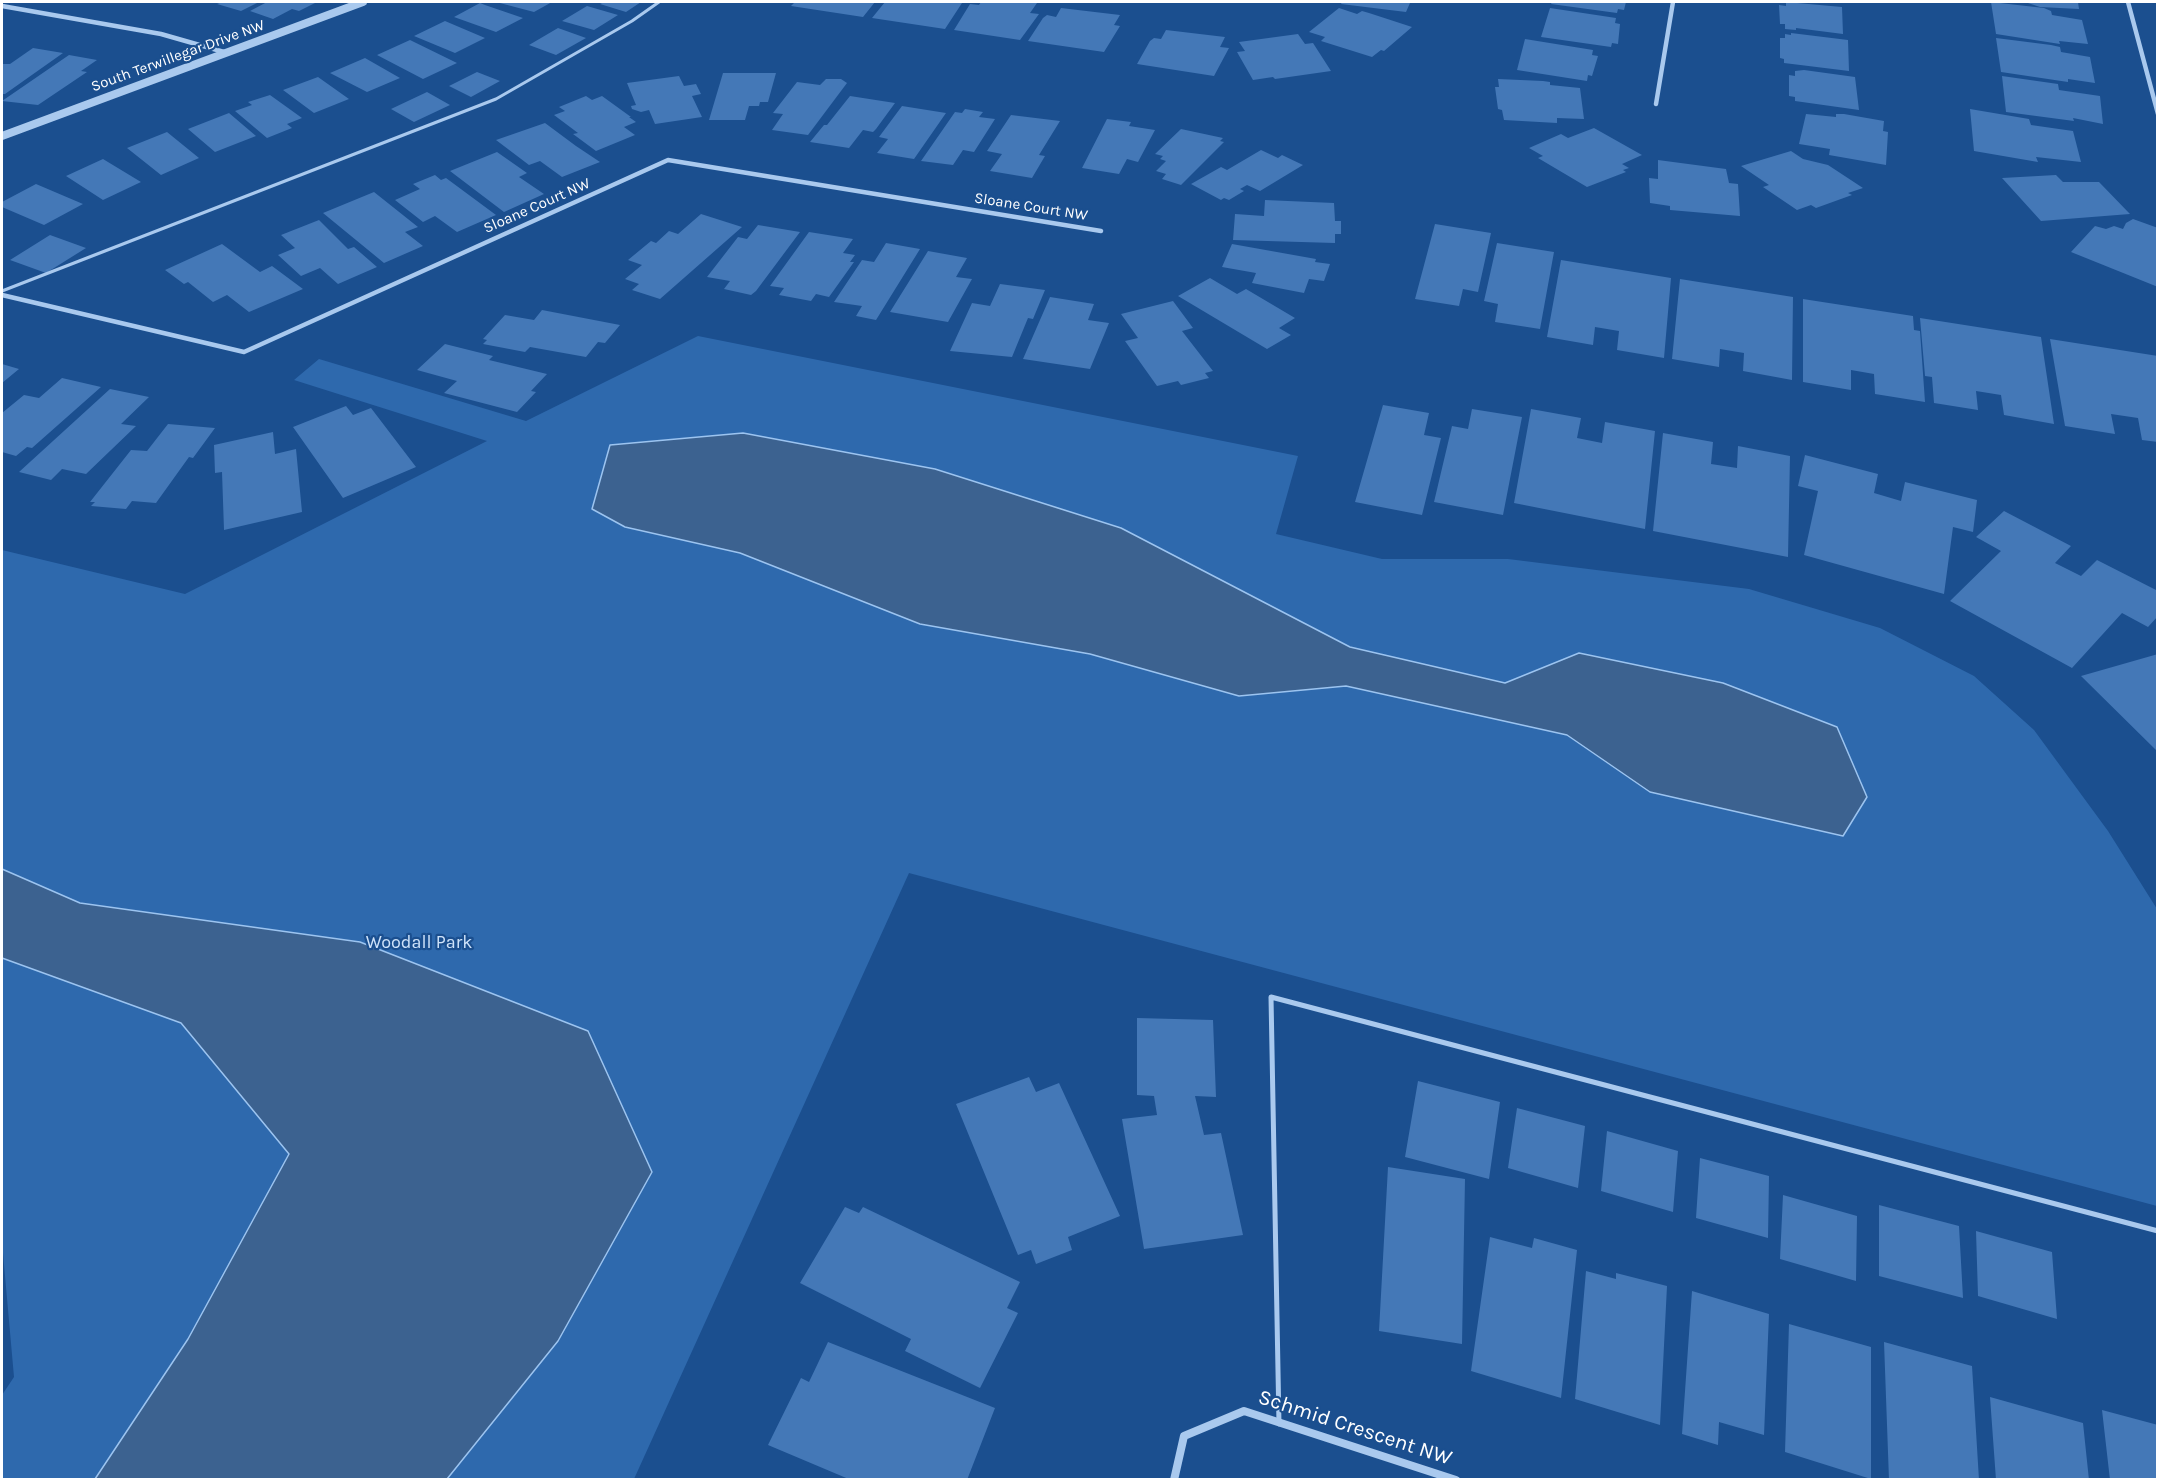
<!DOCTYPE html>
<style>
body{margin:0}
#map{position:relative;width:2159px;height:1481px;overflow:hidden;background:#1b4f8f;font-family:Karla,sans-serif}
canvas{display:block}
.frame{position:absolute;inset:0;border:3px solid #fff;pointer-events:none}
</style>
<div id="map">
<canvas width="2159" height="1481"></canvas>
<div class="frame"></div>
</div>
<script>
const g = document.querySelector('canvas').getContext('2d');
g.lineJoin = 'round';
function fillPath(path, color) {
  g.fillStyle = color;
  g.fill(path, 'evenodd');
}
function trace(path, color, width, dash) {
  g.strokeStyle = color;
  g.lineWidth = width;
  g.lineCap = dash ? 'butt' : 'round';
  g.setLineDash(dash || []);
  g.stroke(path);
}
function write(font, color, halo, rows, align = 'center') {
  g.font = font + ' Karla,sans-serif';
  g.lineWidth = 4.5;
  g.setLineDash([]);
  g.textBaseline = 'middle';
  g.strokeStyle = halo;
  g.fillStyle = color;
  for (const [text, x, y, turn = 0] of rows) {
    g.save();
    g.translate(x, y);
    g.rotate((+turn || 0) * Math.PI / 180);
    g.textAlign = isNaN(turn) ? turn : align;
    if (halo) g.strokeText(text, 0, 0);
    g.fillText(text, 0, 0);
    g.restore();
  }
}
const green = new Path2D(`
 M698,336L1298,456L1276,534L1382,559H1508L1749,589L1880,628L1974,676L2034,730L2108,831L2157,909V1206L909,873L634,1479L2,1480V1395L14,1377L2,1242V550L185,594L487,441L294,380L319,359L526,421Z`);
const water = new Path2D(`
 M743,433L935,469L1121,528L1350,647L1505,683L1579,653L1723,683L1837,727L1867,797L1843,836L1650,792L1567,735L1346,686L1239,696L1090,654L920,624L740,553L625,527L592,509L610,445Z
 M2,869L80,903L360,942L588,1031L652,1172L558,1341L447,1479H95L188,1339L289,1154L181,1023L2,958Z`);
const building = new Path2D(`
 M222,2H259L241,11L217,4Z
 M267,2H317L299,11L292,9L273,19L250,11Z
 M496,2H552L534,12Z
 M604,2H641L626,12L600,4Z
 M795,2H875L863,17L791,6Z
 M885,2H954L962,3L945,29L872,18Z
 M981,2L1037,3L1030,13L1039,14L1020,40L954,30L970,4L979,5Z
 M1342,2H1408L1410,3L1406,12L1341,4Z
 M1552,2H1626L1624,10L1618,9L1617,13L1551,4Z
 M1786,2L1842,7L1843,34L1796,28V30L1785,29V24H1780L1779,5L1786,6Z
 M1991,2L2044,8L2051,11L2052,15L2082,20L2088,44L2059,41L2060,44L1996,34Z
 M2025,2H2078L2079,9L2040,7Z
 M480,3L485,5L523,18L496,32L454,17Z
 M587,6L618,15L594,30L562,21Z
 M1061,8L1120,15L1114,25L1120,26L1104,52L1028,41L1043,18L1047,15L1056,17Z
 M1339,8L1357,14L1362,11L1369,13L1412,27L1384,51L1381,50L1372,57L1321,41L1325,37L1309,32Z
 M1550,8L1616,18L1615,23L1620,24L1618,44L1612,43L1611,47L1541,37Z
 M445,21L485,38L455,53L414,36Z
 M558,28L586,38L556,55L529,45Z
 M1166,30L1225,37L1220,47L1229,48L1214,76L1137,64L1150,41L1154,38L1161,39Z
 M1791,33L1848,40L1849,71L1784,63V59L1780,58V38H1785V34L1791,35Z
 M1298,34L1305,44L1313,43L1331,71L1275,79L1273,77L1253,80L1237,52L1245,51L1239,42Z
 M1996,38L2051,45L2060,47L2061,52L2090,57L2095,83L2068,79V82L2001,72Z
 M1525,39L1593,50L1592,55L1598,56L1592,76L1588,75L1587,81L1517,70Z
 M410,40L457,63L423,79L377,55Z
 M33,48L63,53L5,94H2V64H10Z
 M69,55L97,60L81,71L87,72L38,105L2,101Z
 M365,58L400,78L367,92L330,73Z
 M1804,70L1855,77L1859,110L1795,101V97L1789,96V75L1795,76V71Z
 M477,72L500,81L471,97L449,86Z
 M723,73H776L768,102H760L759,106H749L745,120H709Z
 M679,76L684,86L696,84L701,94L692,96L702,117L655,124L649,110L641,112L632,109L631,106L636,105L627,83Z
 M2002,76L2058,84L2059,90L2100,96L2103,124L2073,118L2074,121L2006,112Z
 M318,77L349,99L314,113L283,90Z
 M826,79H841L847,83L808,135L772,130L783,114L773,113L797,82L820,85Z
 M1498,79L1543,81L1550,82V85L1580,88L1584,119L1557,118V123L1504,120L1502,110L1498,109L1495,87H1499Z
 M427,92L450,105L414,122L391,109Z
 M270,95L302,118L287,124L292,128L267,138L235,111L252,105L248,102Z
 M586,96L592,100L602,96L631,117H629L636,122L624,127L635,135L596,151L573,134L578,133L554,115L565,111L559,107Z
 M850,96L895,103L876,129L873,132L863,130L849,148L810,142L824,125H827Z
 M902,106L946,113L914,159L877,153L888,139L879,137Z
 M965,109L983,112L979,117L995,119L974,152L963,150L953,165L921,161L955,112L962,113Z
 M1970,109L2029,119L2031,125L2073,131L2081,162L2036,157L2038,162L1974,151Z
 M229,113L256,136L215,152L188,129Z
 M1806,114L1836,117V114H1844L1884,121L1883,131L1888,132L1886,165L1829,155L1830,149L1799,144Z
 M1011,115L1060,121L1039,155L1045,156L1032,178L990,171L1002,154L987,151Z
 M1107,119L1131,122L1129,126L1155,130L1138,162L1127,159L1119,174L1082,168Z
 M545,123L576,146L600,162L562,177L540,161L529,165L496,140Z
 M1594,128L1642,155L1622,164L1629,168L1623,170L1626,172L1587,187L1538,158L1543,156L1529,148L1561,134L1568,138Z
 M1181,129L1223,138L1220,141L1224,142L1181,185L1162,179L1166,174L1156,171L1166,161L1160,159L1163,156L1155,154Z
 M167,132L199,158L161,175L127,148Z
 M1261,150L1278,158L1282,155L1303,165L1260,191L1247,185L1240,189L1244,191L1229,200L1224,198L1221,200L1191,184L1221,167L1227,170Z
 M1791,151L1803,159L1828,165L1863,188L1848,193L1852,195L1816,208L1811,205L1797,210L1763,187L1769,185L1741,166Z
 M497,152L527,173L519,177L544,194L504,212L450,171Z
 M103,159L141,182L103,200L66,176Z
 M1658,160L1726,169L1729,183L1738,184L1740,216L1670,210V206L1650,203L1649,178L1658,179Z
 M435,175L441,180L446,178L496,215L457,232L435,216L423,222L395,200L420,189L413,184Z
 M2056,175L2063,182H2099L2130,214L2041,221L2002,178Z
 M36,184L83,204L44,225L2,207V202Z
 M374,192L418,227L405,232L423,246L384,263L323,213Z
 M1265,200L1334,203L1335,221H1341V234H1335V243L1233,240L1235,214L1264,216Z
 M701,214L742,227L660,299L632,290L639,284L625,279L642,265L628,260L651,241L656,243L669,231L678,234Z
 M2133,219L2158,228V287L2071,252L2095,226L2106,229L2114,226L2123,229L2126,223Z
 M319,220L348,249L354,247L377,267L338,284L320,268L301,276L278,255L295,248L281,235Z
 M1435,224L1491,233L1478,292L1463,289L1459,306L1415,299Z
 M758,225L800,232L756,291L751,295L724,289L730,281L707,277L738,237L747,239Z
 M809,232L853,239L843,253L855,255L850,262H854L829,297L816,294L811,301L779,295L784,288L770,286Z
 M50,235L86,248L46,273L10,260Z
 M886,243L920,249L876,320L856,316L862,306L834,302L862,260L874,262Z
 M1497,243L1554,252L1540,329L1495,322L1498,304L1484,301Z
 M222,244L260,272L272,266L303,289L249,312L227,295L213,302L188,282L184,284L165,270Z
 M1232,244L1316,259L1315,262L1330,264L1324,281L1309,279L1304,293L1252,283L1256,273L1222,267Z
 M928,251L967,258L956,277L972,279L948,322L890,312Z
 M1561,260L1671,278L1664,358L1617,350L1619,331L1595,327L1593,345L1547,337Z
 M1210,278L1237,294L1246,289L1295,318L1279,328L1291,335L1267,349L1178,296Z
 M1680,279L1793,297L1792,380L1743,371L1744,353L1720,349L1719,367L1672,359Z
 M1000,284L1045,290L1033,319L1028,318L1012,357L950,351L972,303L990,306Z
 M1050,297L1094,304L1088,320L1109,323L1090,369L1023,359Z
 M1803,299L1913,316L1914,330L1920,331L1925,402L1875,394L1874,374L1851,370V390L1803,382Z
 M1173,301L1193,328L1182,331L1213,371L1205,373L1209,378L1181,385L1178,381L1157,386L1125,341L1138,338L1121,314Z
 M542,310L620,325L605,343L598,342L586,357L530,347L525,352L483,344L487,340L483,339L505,315L534,320Z
 M1920,318L2041,337L2054,424L2004,415L2001,395L1976,391L1978,410L1934,403L1932,377L1925,376Z
 M2050,339L2158,356V442L2142,440L2138,418L2111,414L2115,434L2065,426Z
 M445,344L493,356L489,360L547,374L531,391L536,392L517,412L444,393L457,381L417,370Z
 M2,364L19,369L2,383Z
 M62,378L101,387L32,448L27,447L16,456L2,452V413L24,395L39,398Z
 M110,389L149,397L121,424L136,426L86,474L62,469L51,480L19,472Z
 M1383,405L1429,413L1424,435L1441,438L1422,515L1355,502Z
 M346,406L353,415L371,408L416,467L343,498L293,427Z
 M1472,409L1522,417L1503,515L1434,502L1452,426L1468,429Z
 M1531,409L1581,418L1577,438L1602,443L1605,422L1655,431L1645,529L1514,503Z
 M168,424L215,428L193,458L189,457L156,503L132,501L126,509L91,506L95,502H90L131,450L147,451Z
 M273,432L275,454L296,449L302,512L224,530L222,472L215,473L214,445Z
 M1663,433L1713,442L1711,464L1737,468L1738,446L1790,456L1788,557L1653,531Z
 M1805,455L1878,474L1874,493L1901,501L1905,482L1977,500L1973,532L1953,527L1944,594L1804,555L1818,491L1798,486Z
 M2004,511L2071,546L2055,563L2081,576L2097,560L2158,591V616L2148,627L2122,613L2072,668L1950,601L2001,551L1976,537Z
 M2158,654V752L2081,676Z
 M1137,1018L1213,1020L1216,1097L1195,1096L1204,1135L1221,1133L1243,1235L1144,1249L1122,1119L1157,1115L1154,1096L1137,1095Z
 M1029,1077L1036,1092L1059,1083L1120,1216L1068,1237L1072,1250L1036,1264L1031,1250L1018,1255L956,1104Z
 M1418,1081L1500,1102L1489,1179L1405,1157Z
 M1517,1108L1585,1126L1578,1188L1508,1168Z
 M1607,1131L1678,1151L1673,1212L1601,1191Z
 M1700,1158L1769,1176L1768,1238L1696,1218Z
 M1388,1167L1465,1179L1462,1344L1379,1331Z
 M1783,1195L1857,1216L1856,1281L1780,1259Z
 M1879,1205L1959,1226L1963,1298L1879,1276Z
 M845,1207L859,1213L863,1207L1020,1282L1007,1308L1018,1313L980,1388L905,1351L911,1339L800,1283Z
 M1976,1231L2052,1252L2057,1319L1978,1296Z
 M1490,1237L1532,1248L1534,1238L1577,1250L1561,1398L1471,1371Z
 M1586,1271L1616,1279V1273L1667,1286L1660,1425L1575,1399Z
 M1692,1291L1769,1314L1764,1435L1719,1422L1718,1445L1682,1434Z
 M1789,1324L1871,1347V1479L1785,1452Z
 M828,1342L995,1408L967,1480H851L768,1445L801,1378L809,1382Z
 M1884,1342L1972,1366L1979,1480H1889Z
 M1990,1397L2083,1423L2089,1480H1996Z
 M2102,1410L2158,1425V1480H2110Z`);
const serviceFar1 = new Path2D(`
 M2,291L496,99L632,21L659,2`);
const service = new Path2D(`
 M1279,1424L1271,997L2158,1231`);
const minorFar1 = new Path2D(`
 M2128,2L2158,114
 M2,6L161,34L224,52
 M1656,104L1673,2
 M2,295L244,352L668,160L1101,231`);
const minor = new Path2D(`
 M1174,1480L1184,1436L1244,1411L1456,1480`);
const tertiary = new Path2D(`
 M2,136L363,2`);
const farStreetnames = [
 ["South Terwillegar Drive NW",178,56,-20],
 ["Sloane Court NW",537,206,-24],
 ["Sloane Court NW",1031,207,9]
];
const parkNames = [
 ["Woodall Park",419,943]
];
const nearStreetnames = [
 ["Schmid Crescent NW",1355,1428,18]
];
fillPath(green, '#2e69ad');
fillPath(water, '#3c6290');
trace(water, '#9cc4f0', 1.5);
fillPath(building, '#4478b7');
trace(serviceFar1, '#a9c9ee', 3);
trace(service, '#a9c9ee', 5);
trace(minorFar1, '#a9c9ee', 4.5);
trace(minor, '#a9c9ee', 8);
trace(tertiary, '#a9c9ee', 8);
write('15px', '#fff', '#1b4f8f', farStreetnames);
write('18px', '#cfe3fa', '#1b4f8f', parkNames);
write('21px', '#fff', '#1b4f8f', nearStreetnames);
</script>
